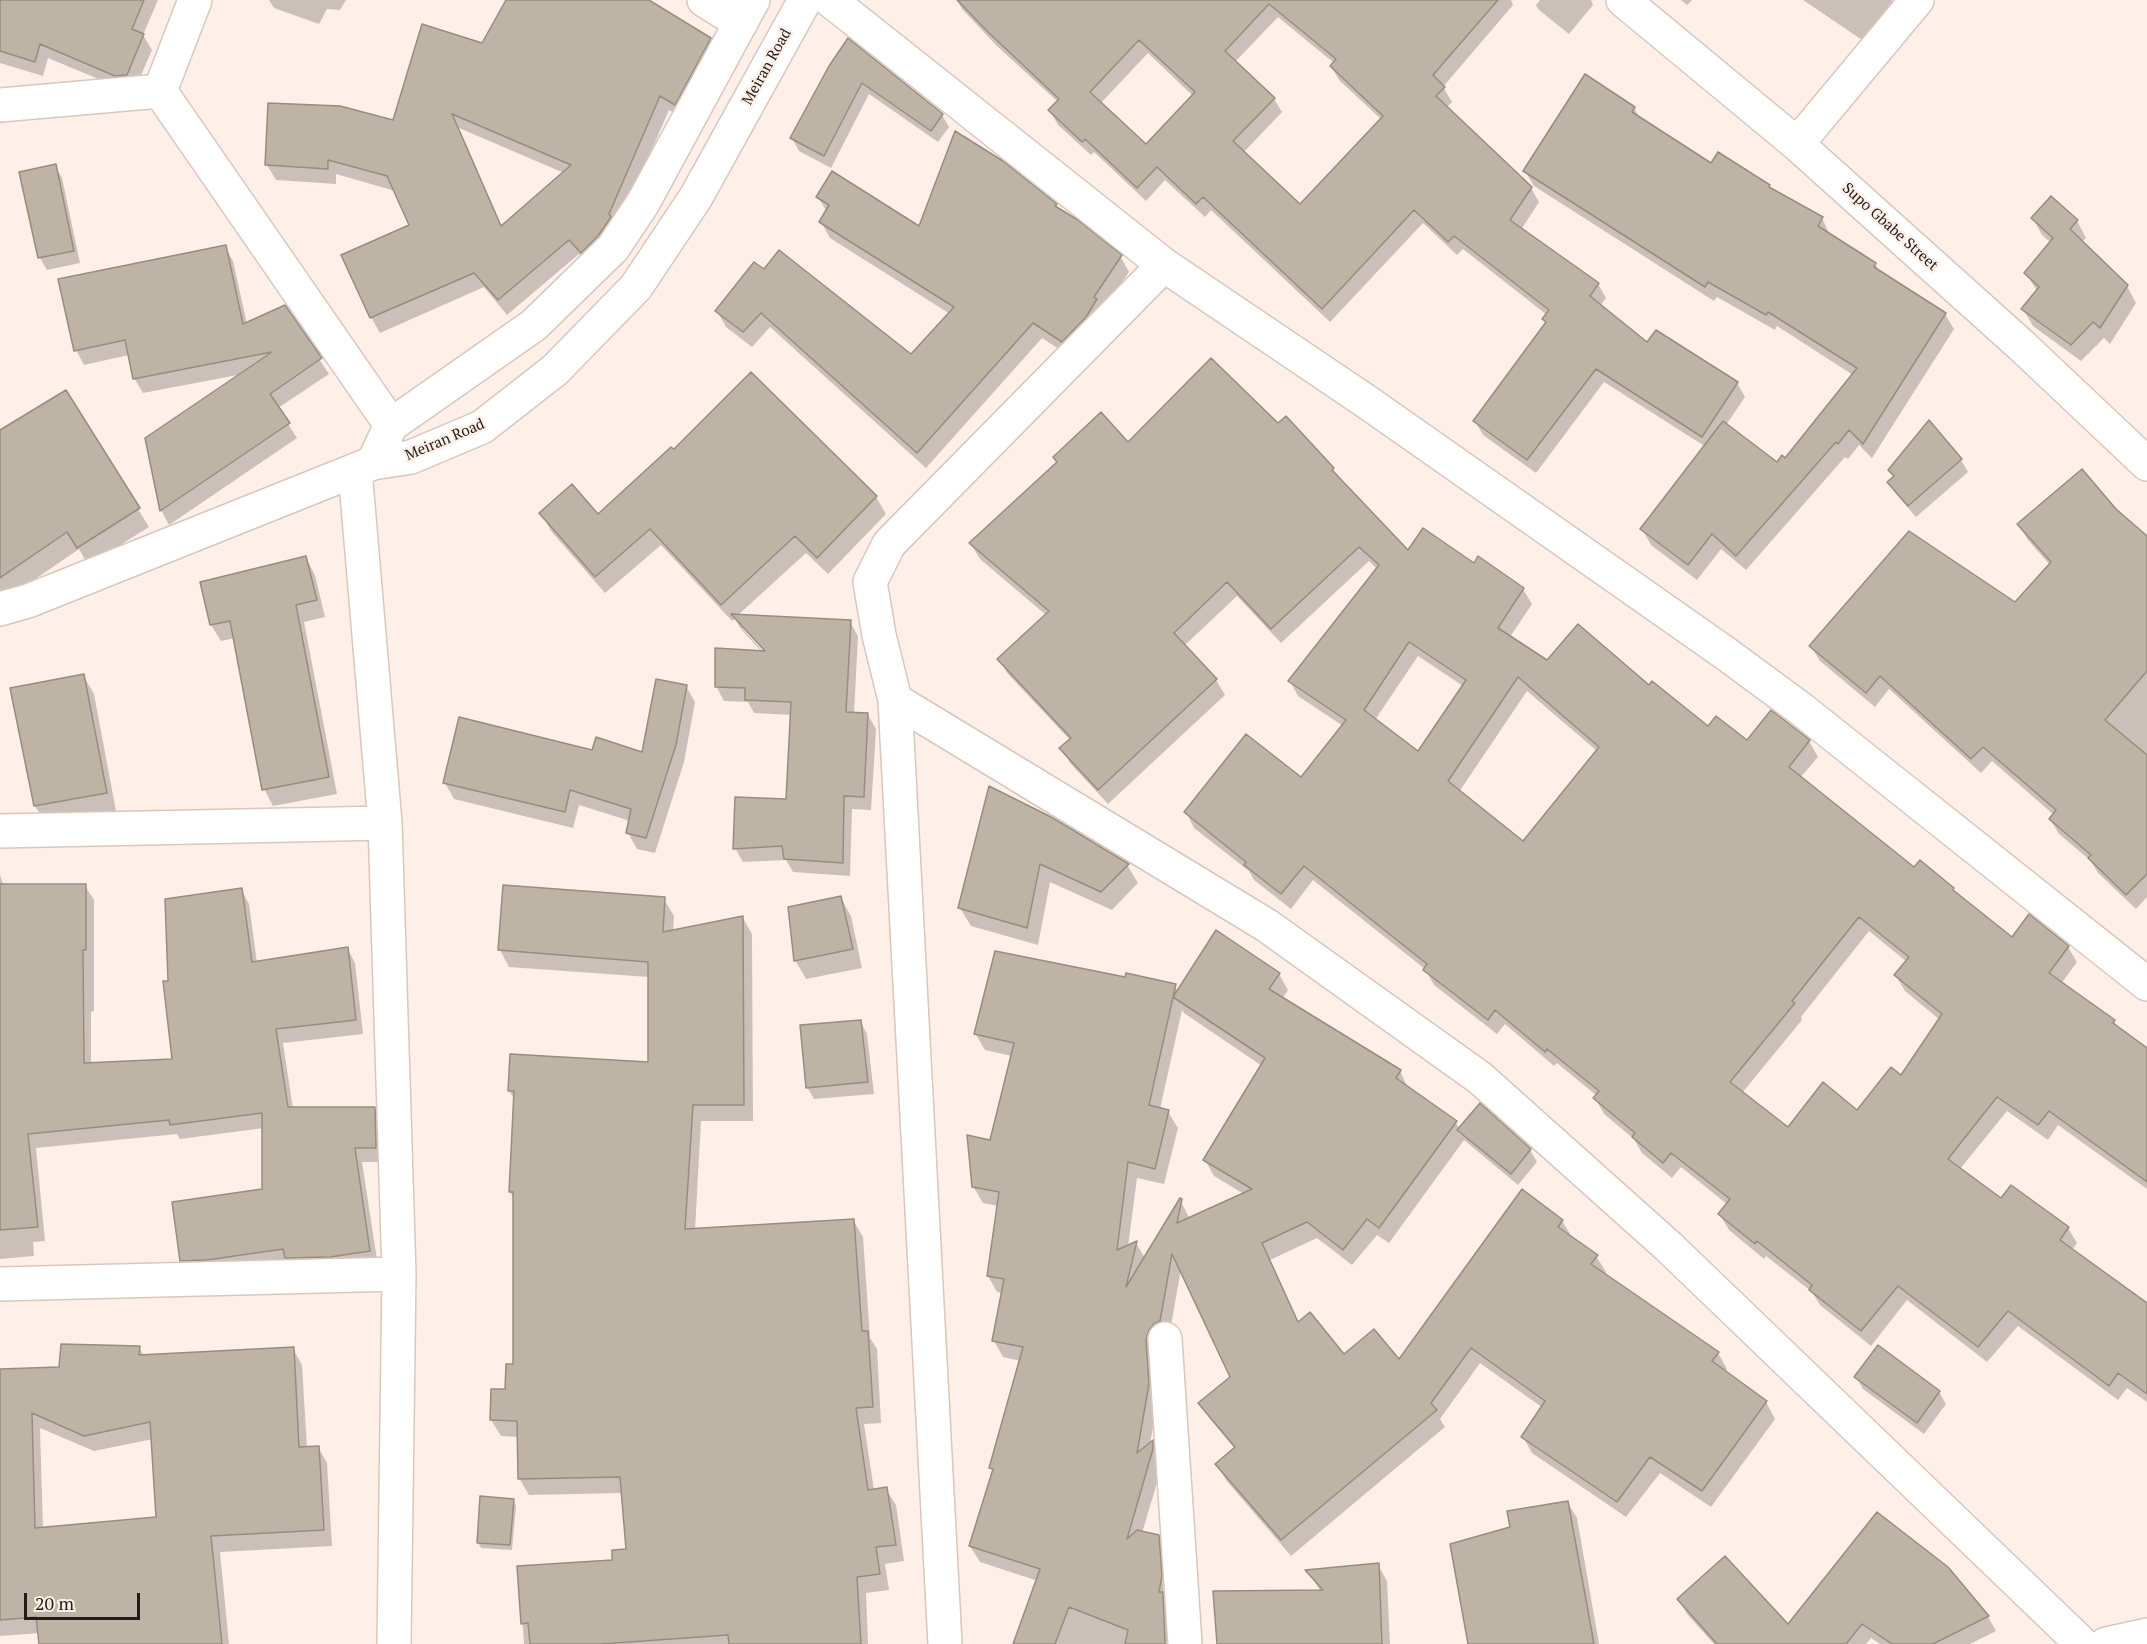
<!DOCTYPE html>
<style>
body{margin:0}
#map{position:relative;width:2147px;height:1644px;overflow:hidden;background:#fef0e8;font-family:"PT Serif",serif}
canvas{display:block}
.scale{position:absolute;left:24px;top:1593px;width:116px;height:27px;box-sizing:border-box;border:3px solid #221c18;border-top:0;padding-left:8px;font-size:18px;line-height:21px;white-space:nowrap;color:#221c18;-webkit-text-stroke:4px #fef0e8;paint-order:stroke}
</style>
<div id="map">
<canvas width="2147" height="1644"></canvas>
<div class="scale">20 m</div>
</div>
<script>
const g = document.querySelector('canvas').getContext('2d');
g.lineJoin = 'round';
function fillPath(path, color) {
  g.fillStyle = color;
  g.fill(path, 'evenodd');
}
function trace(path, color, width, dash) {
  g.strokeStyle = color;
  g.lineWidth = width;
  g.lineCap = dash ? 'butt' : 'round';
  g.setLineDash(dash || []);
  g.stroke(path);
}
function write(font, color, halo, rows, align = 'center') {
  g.font = font + ' "PT Serif",serif';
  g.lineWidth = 5;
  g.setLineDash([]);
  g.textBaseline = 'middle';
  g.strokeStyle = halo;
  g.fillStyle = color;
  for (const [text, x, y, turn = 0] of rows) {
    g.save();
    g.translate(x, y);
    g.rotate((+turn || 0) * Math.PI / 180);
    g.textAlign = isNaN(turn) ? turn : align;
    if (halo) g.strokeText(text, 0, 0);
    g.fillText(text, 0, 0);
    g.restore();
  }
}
const shadow = new Path2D(`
 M0,0H158L143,35L152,50L135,89L125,90L48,58L43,76L0,63Z
 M269,0H346L340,10L327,9L319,24L274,8Z
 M510,0H646L710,40L719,55L684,119L669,110L617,230L590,267L579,254L507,315L484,287L380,333L371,317L411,226L395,191L336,174V184L276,180L267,165L394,122L625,88ZM459,128L564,173L502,227Z
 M957,0H1511L1513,5L1443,87L1452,102L1446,108L1531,188L1539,202L1521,230L1598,284L1606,298L1600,306L1648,344L1737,383L1745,397L1726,425L1777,464L1786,460L1853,375L1777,326L1775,330L1717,297L1714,301L1534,186L1525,171L1634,108L1641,120L1712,165L1769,186L1771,190L1822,218L1830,235L1875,264L1881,273L1945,314L1954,329L1872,458L1859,445L1848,459L1845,457L1746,570L1721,549L1697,580L1651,545L1642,529L1706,447L1604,382L1536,473L1483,435L1475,421L1546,324L1544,319L1547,315L1463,249L1457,255L1423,223L1330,322L1211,210L1205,217L1165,180L1146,201L1094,152L1091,155L1058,125L1050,111L1058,102L997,46L962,9ZM1278,17L1334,63L1331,66L1339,80L1382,120L1300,206L1243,153L1282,112L1274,99L1235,62ZM1148,53L1193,96L1146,146L1100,104Z
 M1540,0H1591L1593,5L1569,34L1539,10L1536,5Z
 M1681,0H1692L1687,5Z
 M1803,0H1892L1901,15L1874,48Z
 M830,67L942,115L949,127L938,142L869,94L831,168L799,151L792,138Z
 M55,166L62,178L80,263L47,270L40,258L21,173Z
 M818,197L920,229L1056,205L1059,210L1120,256L1129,272L1071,357L1042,338L926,468L770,327L752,347L726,327L717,311L755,264L911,356L950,314L830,238L821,222L827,212Z
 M2033,218L2077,221L2086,238L2082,242L2127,286L2136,303L2110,344L2104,338L2081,361L2033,326L2023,309L2037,291L2026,273L2051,243L2042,235Z
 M225,247L233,261L247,324L284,307L329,374L278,408L297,438L169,525L161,510L146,439L243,374L143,393L134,378L129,355L84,365L76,350Z
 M69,397L149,527L88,565L79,549L2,602L0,600V432Z
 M1286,418L1333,469L1340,481L1408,552L1474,565L1523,589L1532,604L1510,637L1547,662L1649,687L1708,728L1747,742L1809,741L1818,757L1800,778L1914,869L1953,889L1956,894L2013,939L2068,947L2077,962L2061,984L2114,1021L2118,1029L2147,1050V1189L2058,1125L2048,1140L2007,1111L1960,1169L2001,1200L2068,1228L2077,1243L2072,1250L2147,1305V1402L2127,1388L2118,1400L2018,1326L1987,1362L1907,1300L1871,1346L1820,1305L1812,1292L1766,1256L1764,1259L1729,1230L1720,1215L1728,1205L1681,1167L1672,1178L1642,1153L1634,1139L1604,1114L1595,1098L1597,1096L1557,1063L1554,1066L1505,1024L1497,1034L1434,985L1425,969L1313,880L1291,909L1254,880L1249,871L1194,828L1186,812L1301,779L1343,726L1298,696L1290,681L1378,570L1369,561L1281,643L1237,596L1184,646L1216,680L1225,695L1108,804L1070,763L1061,748L1070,740L1008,674L999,659L1046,615L980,559L971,544L1128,444L1278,425ZM1418,656L1463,686L1418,753L1375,720ZM1527,691L1597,751L1523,843L1459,792ZM1869,931L1907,962L1896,976L1905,991L1940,1020L1901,1077L1858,1112L1788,1129L1742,1093L1802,1020L1801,1017Z
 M1961,460L1968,472L1916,517L1896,494L1889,482L1894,478L1889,470Z
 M876,497L886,514L828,574L806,553L737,616L850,622L858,636L854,714L868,715L876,729L871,810L852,809L850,876L793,872L786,860L743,862L735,848L787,800L792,715L754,713L748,702L724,701L716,686L763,653L741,629L735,619L732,621L661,545L605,593L551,531L541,513L598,516ZM742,628H746L772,656L769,658Z
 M2115,510L2147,538V897L2136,909L2098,873L2091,861L2059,834L2050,819L2054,815L1992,761L1981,773L1889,689L1875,707L1820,661L1811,646L2015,604L2050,565L2028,540L2019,525Z
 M306,558L315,575L325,617L304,622L337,794L273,806L264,789L235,638L221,641L211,625L202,583Z
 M83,675L94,694L116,811L46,824L35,806L12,689Z
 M686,686L695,702L684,762L655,853L637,849L628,833L630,821L579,805L573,828L454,799L445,783L593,751L643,754Z
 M990,788L1127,865L1138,883L1112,910L1050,882L1038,945L971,926L960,908Z
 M0,875L41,998L85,886L94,900V1011L91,1012V1064L174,1061L169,982L241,889L249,904L257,963L347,948L355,963L363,1034L283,1043L293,1109L374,1108L383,1123L384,1162H362L378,1266L190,1275L181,1260L264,1190V1128L180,1139L177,1134L36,1148L45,1241L33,1242L34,1256L0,1259Z
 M841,898L851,916L862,968L806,979L795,960Z
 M664,899L674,916L673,932L743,918L752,934L753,1121H701L695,1230L853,1220L863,1237L870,1338L877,1349L881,1423L864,1424L874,1490L886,1489L896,1505L904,1561L885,1564L889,1590L866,1593L868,1644H524L519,1567L614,1561L628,1551L622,1493L529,1495L519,1478V1437L501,1436L491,1420L507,1390L515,1366L514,1198L510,1192L515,1101L509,1090L650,1064L649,977L509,967L500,950Z
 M1279,974L1288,990L1282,999L1400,1071L1408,1088L1456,1123L1460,1129L1530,1150L1537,1162L1518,1185L1464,1140L1389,1243L1377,1235L1352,1265L1317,1238L1270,1260L1298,1323L1344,1356L1400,1361L1562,1221L1572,1237L1596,1256L1606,1272L1604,1275L1718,1353L1727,1369L1726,1372L1766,1402L1775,1419L1711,1507L1660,1473L1626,1517L1532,1453L1523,1437L1543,1408L1480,1363L1440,1419L1445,1427L1291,1556L1226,1480L1217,1464L1235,1449L1210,1419L1200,1403L1231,1378L1181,1269L1150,1444L1152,1442L1161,1458L1162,1466L1142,1533L1158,1536L1168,1552L1174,1644H1018L1038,1581L980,1562L970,1546L993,1472L991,1467L1021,1361L1003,1357L994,1341L1003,1293L997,1292L988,1276L998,1206L983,1203L973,1186L991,1141L1012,1056L985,1050L975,1033L1126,979L1175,986L1178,992ZM1182,1010L1184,1013L1262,1066L1205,1160L1214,1176L1244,1194L1190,1219L1180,1200L1145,1258L1136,1243L1128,1247L1137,1178L1164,1184L1178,1128L1168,1112L1160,1109Z
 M860,1021L867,1034L874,1094L814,1099L807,1087Z
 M139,1347L144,1356L293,1349L302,1365L307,1448L318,1447L327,1463L332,1546L220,1552L229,1644H41L40,1633L0,1636V1370L60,1369ZM40,1428L94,1451L153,1439L158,1518L43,1529Z
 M1856,1377L1939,1392L1946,1404L1924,1434L1863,1389Z
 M513,1500L516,1506L512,1550L481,1548L478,1542Z
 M1567,1502L1577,1518L1599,1644H1469L1512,1528Z
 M1378,1565L1387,1581L1390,1644H1219L1321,1592L1308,1571Z
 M1946,1568L1988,1617L1996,1631L1970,1644H1880L1871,1638L1866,1644H1714L1687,1614L1679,1600L1788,1627Z`);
const building = new Path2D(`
 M0,0H144L132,29L144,34L127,75L115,76L40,44L35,62L0,51Z
 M506,0H649L711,38L675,105L660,96L609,214L611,217L598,236L581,253L569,240L498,300L474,273L370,318L341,255L409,225L387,176L328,160V169L265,165L268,103L340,106L393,120L422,24L482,43ZM452,114L571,165L501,226Z
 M957,0H1498L1433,75L1445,87L1436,96L1532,187L1510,220L1599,283L1590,296L1647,342L1656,330L1738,382L1702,437L1596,369L1527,460L1473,421L1546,322L1542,319L1549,310L1454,236L1448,242L1414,210L1322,309L1203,197L1196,204L1157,167L1137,188L1085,139L1082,142L1048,110L1059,99L988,32ZM1269,4L1336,59L1330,66L1383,116L1300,204L1233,141L1275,98L1225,51ZM1139,40L1195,92L1146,144L1090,92Z
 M848,38L943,114L931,131L862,83L824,156L790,138L829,66Z
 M1585,74L1635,107L1632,112L1711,163L1718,152L1770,185L1769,187L1823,217L1818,226L1876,263L1874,267L1946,313L1863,444L1849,430L1838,444L1836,442L1736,556L1712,534L1688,565L1640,529L1723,421L1777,462L1782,455L1785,458L1857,368L1768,312L1766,315L1708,282L1705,287L1523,171Z
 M955,131L1003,161L1057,204L1055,206L1078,220L1122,255L1094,297L1097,299L1086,317L1062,342L1033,323L917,453L761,313L743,332L715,311L754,262L764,269L779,250L911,354L954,307L819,222L829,205L816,197L832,171L919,226Z
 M56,164L74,251L38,258L19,172Z
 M2051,196L2078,220L2070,229L2128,285L2100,328L2093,322L2071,345L2021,309L2039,287L2024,273L2053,238L2031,218Z
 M226,245L243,324L285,305L322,358L270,394L290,423L160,511L145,438L272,352L133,379L125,340L74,351L58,279Z
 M1211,358L1278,423L1286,416L1334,468L1332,470L1408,550L1423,528L1474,563L1478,556L1524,588L1498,628L1547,660L1578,624L1649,685L1652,681L1708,726L1716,716L1747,740L1771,710L1810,740L1789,767L1914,867L1920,860L1954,888L1953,890L2012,937L2029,914L2069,946L2049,973L2115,1020L2113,1023L2147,1048V1182L2049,1111L2038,1125L1997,1097L1948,1159L2001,1198L2011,1185L2069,1227L2060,1240L2147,1303V1394L2118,1373L2109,1386L2008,1311L1978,1347L1898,1286L1861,1331L1809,1290L1812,1285L1757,1241L1755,1244L1718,1214L1730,1199L1671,1153L1663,1163L1632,1137L1635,1133L1593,1098L1599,1091L1547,1049L1545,1052L1495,1010L1488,1020L1423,970L1427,964L1304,866L1281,894L1244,865L1246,862L1184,812L1246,734L1301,777L1346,720L1288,681L1379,565L1359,547L1271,629L1227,582L1174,633L1217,679L1098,790L1059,748L1071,738L997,659L1049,611L969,543L1057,462L1053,457L1101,412L1128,442ZM1409,642L1466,680L1418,751L1364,710ZM1518,677L1599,747L1523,841L1448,781ZM1859,917L1909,957L1894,975L1942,1014L1901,1075L1891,1067L1857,1110L1823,1082L1788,1127L1730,1082L1795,1003L1792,1001Z
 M751,372L877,496L817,558L795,536L721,605L650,529L595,577L539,513L572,484L598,514L671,447L674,449Z
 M66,390L140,508L77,548L67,532L0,578V430Z
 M1929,420L1962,459L1908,506L1887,482L1894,476L1888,470Z
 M2082,469L2116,509L2147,536V671L2105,720L2147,755V874L2126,895L2088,858L2091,855L2049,819L2056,810L1983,747L1971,759L1880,676L1866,693L1809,646L1909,531L2015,602L2051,562L2017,524Z
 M306,556L317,600L296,605L329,777L262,790L230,621L210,625L200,582Z
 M731,614L851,620L846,712L868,713L864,797L844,796L843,863L784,859L782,846L733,849L735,797L786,799L791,702L745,700V688L715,687V648L765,651Z
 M84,674L107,793L34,806L10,688Z
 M656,679L687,685L676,745L646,838L626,833L631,809L570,790L565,812L443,783L459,717L592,750L596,737L642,752Z
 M989,786L1053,818L1129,864L1101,892L1040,864L1027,928L958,908Z
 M0,884H86V950H83L84,1063L172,1059L163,981H168L165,899L242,888L252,962L348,947L356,1020L276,1029L288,1107H375L376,1148H355L370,1251L330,1257L285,1258L283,1249L207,1260L180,1261L172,1202L262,1189V1113L170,1125L169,1120L28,1134L38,1227L0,1230Z
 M503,885L665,897L663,932L743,916L744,1105H693L685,1229L854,1219L862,1331H868L873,1407L856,1408L868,1490L887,1487L896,1545L876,1547L880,1574L857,1577L861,1644H729L728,1635L601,1644H530L528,1623L521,1624L517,1566L612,1560V1550L626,1549L620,1477L518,1479L517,1421L490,1420L491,1389H505L506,1364H513V1192H509L514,1091H508L510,1054L648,1062V962L498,950Z
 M841,896L853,949L794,961L788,907Z
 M1216,930L1280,973L1269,989L1401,1070L1396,1078L1457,1121L1379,1228L1367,1219L1343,1250L1307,1222L1262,1243L1298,1322L1310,1312L1344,1354L1374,1329L1399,1359L1522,1189L1563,1220L1558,1227L1598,1255L1591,1264L1719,1352L1712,1361L1767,1401L1702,1491L1650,1457L1617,1502L1521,1437L1545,1401L1471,1348L1431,1403L1437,1410L1281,1540L1215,1464L1235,1447L1198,1403L1230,1377L1172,1254L1160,1321L1154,1324L1149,1330L1146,1340L1149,1384L1137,1453L1153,1440V1449L1127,1539L1137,1530L1159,1535L1162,1576L1159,1592H1163L1165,1644H1125L1128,1630L1069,1607L1055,1644H1013L1040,1569L969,1546L993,1469L989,1468L1023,1347L992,1341L1004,1279L987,1276L999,1192L972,1187L967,1135L990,1140L1014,1043L974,1034L995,951L1125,977L1126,973L1176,984L1149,1105L1169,1110L1155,1169L1128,1162L1117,1250L1137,1241L1126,1287L1180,1198L1182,1199L1177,1223L1252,1189L1203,1160L1265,1058L1173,997Z
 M861,1020L868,1082L806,1088L800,1025Z
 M1480,1103L1531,1149L1511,1174L1457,1130Z
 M61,1344L140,1346L139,1355L294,1347L299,1447L319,1446L324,1530L211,1536L222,1644H39L36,1617L0,1620V1369L59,1367ZM32,1413L84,1436L150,1422L156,1517L35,1528Z
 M1878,1345L1940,1391L1917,1423L1854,1377Z
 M480,1496L514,1499L510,1545L477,1543Z
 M1568,1501L1594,1644H1468L1450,1544L1510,1527L1507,1511Z
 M1877,1512L1948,1567L1989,1616L1933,1644H1892L1862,1624L1846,1644H1717L1677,1599L1725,1556L1788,1624Z
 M1379,1563L1382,1644H1217L1213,1591L1323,1590L1305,1570Z`);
const minor = new Path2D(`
 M704,0L741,23
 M830,0L1164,265L1367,402L1725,653L1801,709L2147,984
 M1623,0L1797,144L2022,346L2147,464
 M160,91L391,425
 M160,91L195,0
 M0,105L160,91
 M1797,144L1917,0
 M373,463L391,425L534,325L613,248L643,203L753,0
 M355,470L385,823L399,1274L394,1644
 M0,609L28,601L373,463L411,457L482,427L555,370L636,287L696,197L805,0
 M895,700L1266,925L1480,1078L1669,1247L2082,1644
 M0,831L385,823
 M0,1284L399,1274
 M1165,1339L1185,1644
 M945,1644L895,700L879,635L870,582L889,544L1164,265
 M2106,1644L2147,1635`);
const streetNames = [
 ["Meiran Road",767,67,-61],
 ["Supo Gbabe Street",1890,227,42],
 ["Meiran Road",445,440,-23]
];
fillPath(shadow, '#0003');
fillPath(building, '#beb4a5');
trace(building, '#978d7f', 1.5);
trace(minor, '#d8c7bd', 36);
trace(minor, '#fff', 33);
write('15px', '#221c18', '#fef0e8', streetNames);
</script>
